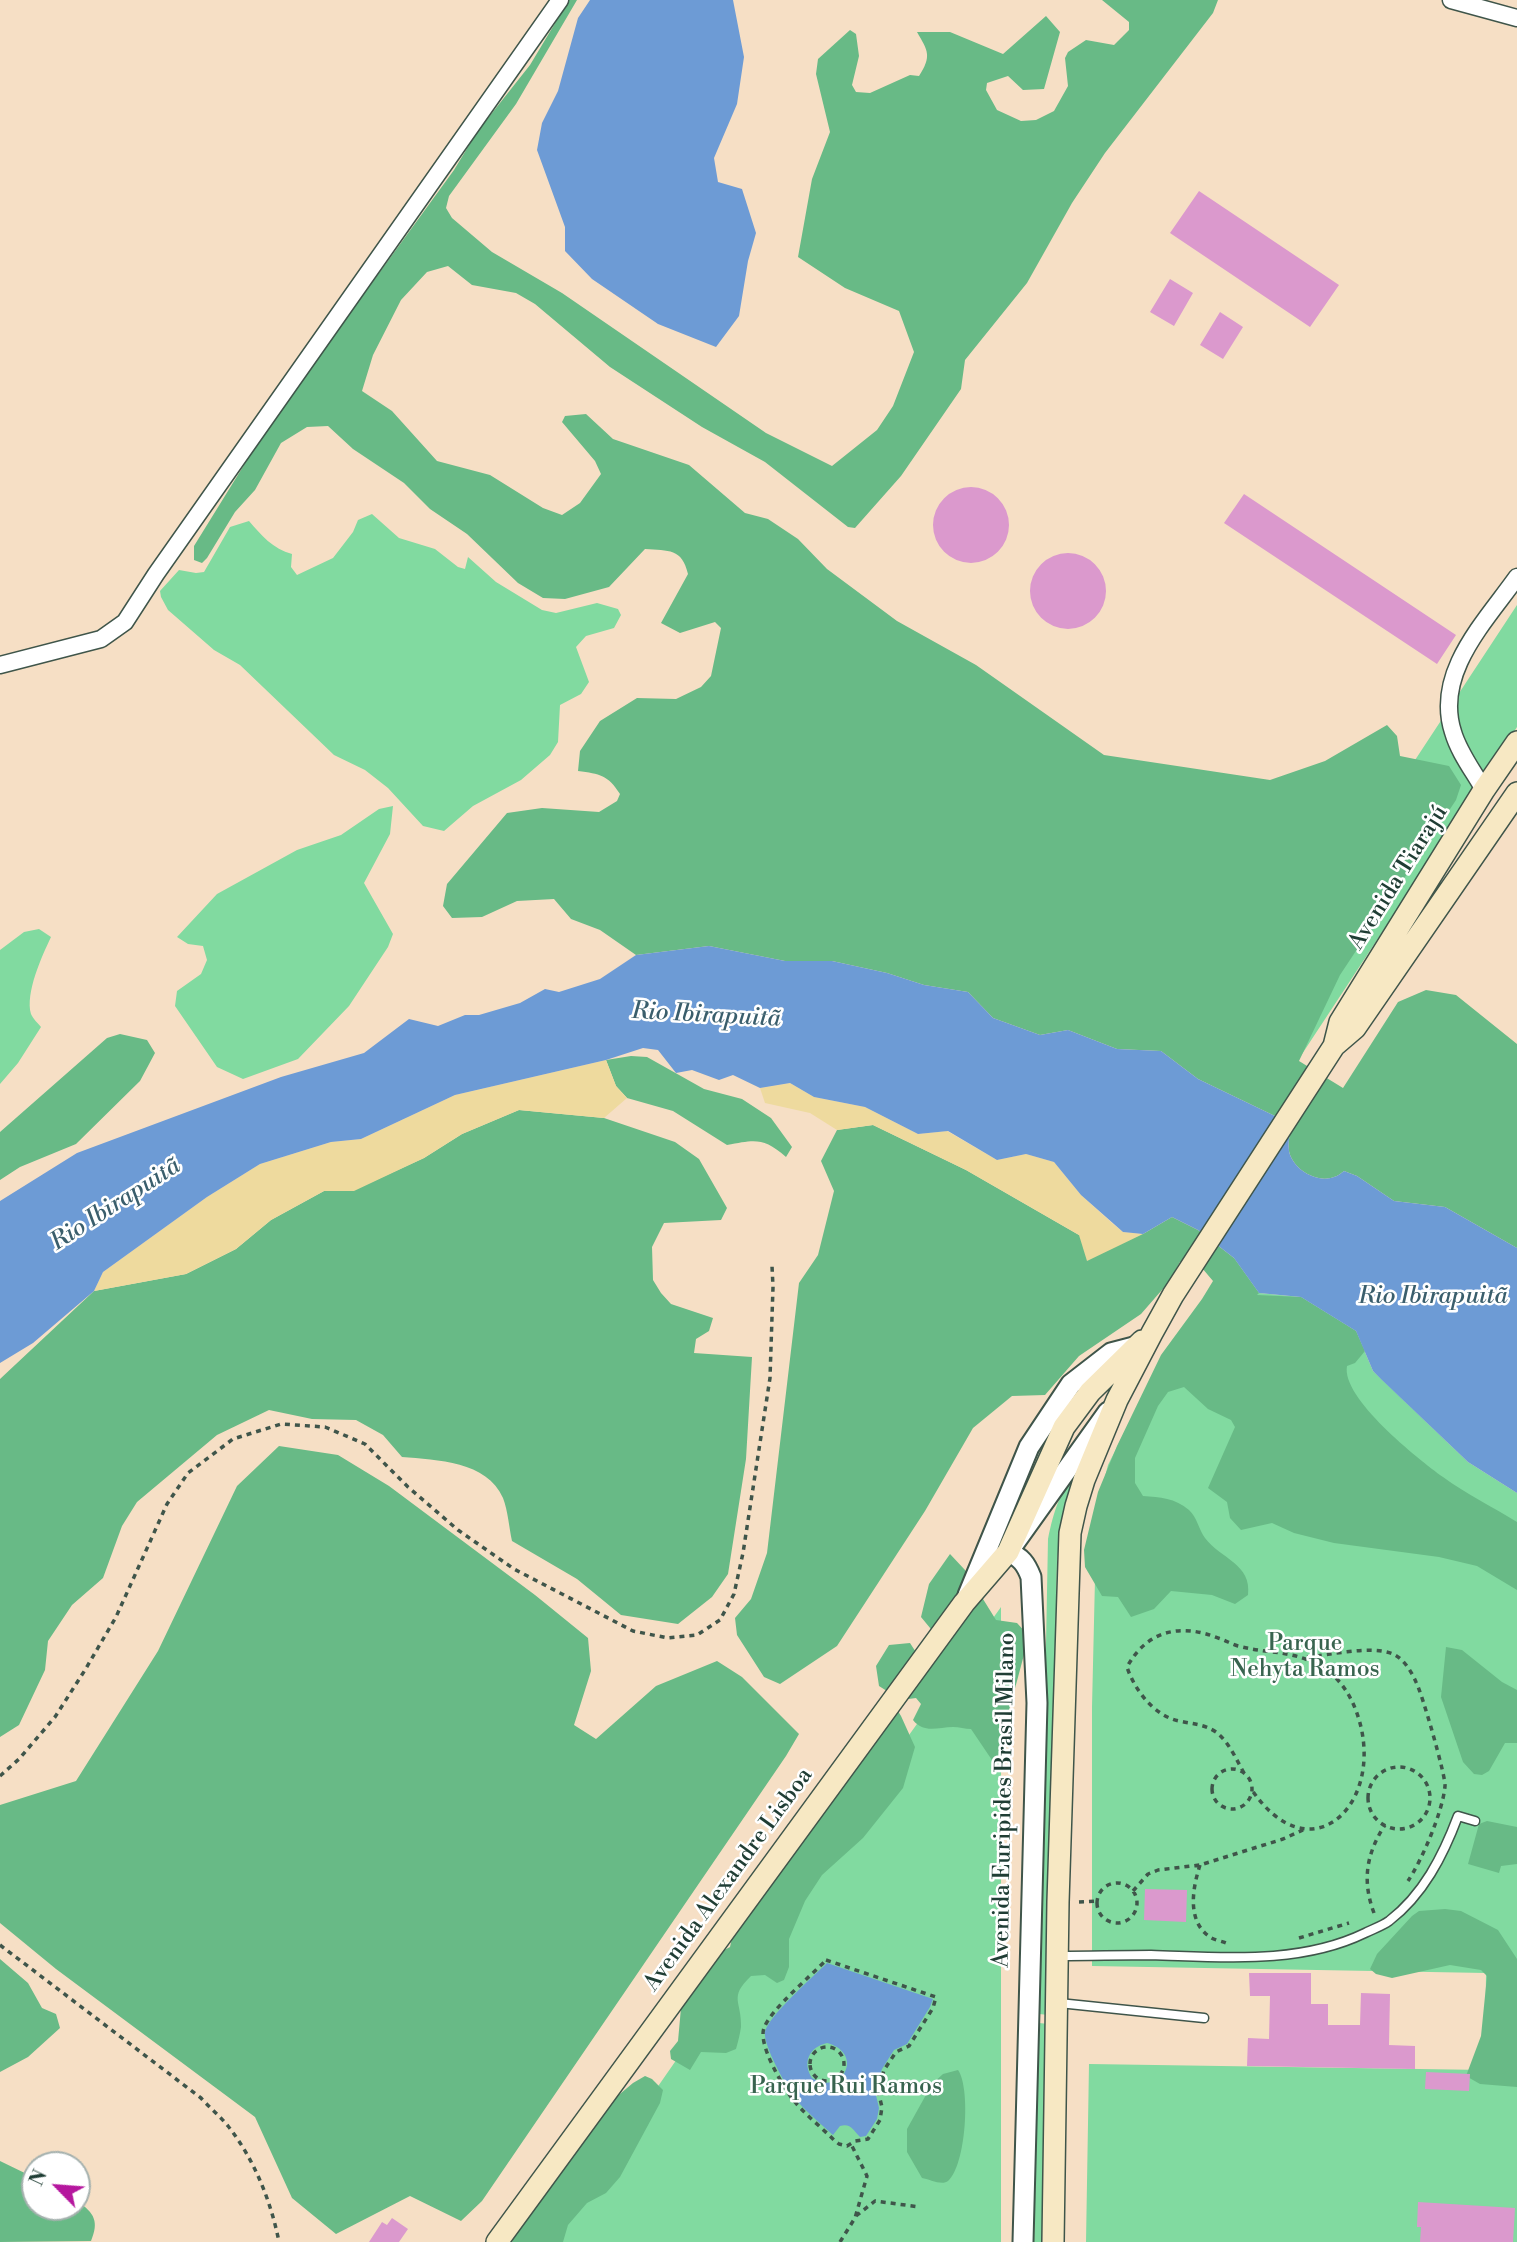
<!DOCTYPE html>
<meta charset="utf-8">
<style>
body{margin:0}
#map{position:relative;width:1517px;height:2242px;overflow:hidden;background:#f6dfc5;font-family:"Libre Bodoni",serif}
canvas{display:block}
.north{position:absolute;left:21px;top:2151px;width:70px;height:70px;box-sizing:border-box;background:#fff;border:2px solid #a5b1ae;border-radius:50%;rotate:295deg;font-size:19px;font-weight:700;line-height:28px;text-align:center;color:#1f3d34}
.north::after{content:'';display:block;margin:auto;width:24px;height:32px;background:#b5179e;clip-path:polygon(50% 0,100% 100%,50% 72%,0 100%)}
</style>
<div id="map">
<canvas width="1517" height="2242"></canvas>
<div class="north">N</div>
</div>
<script>
const g = document.querySelector('canvas').getContext('2d');
g.lineJoin = 'round';
function fillPath(path, color) {
  g.fillStyle = color;
  g.fill(path, 'evenodd');
}
function trace(path, color, width, dash) {
  g.strokeStyle = color;
  g.lineWidth = width;
  g.lineCap = dash ? 'butt' : 'round';
  g.setLineDash(dash || []);
  g.stroke(path);
}
function write(font, color, halo, rows, align = 'center') {
  g.font = font + ' "Libre Bodoni",serif';
  g.lineWidth = 5;
  g.setLineDash([]);
  g.textBaseline = 'middle';
  g.strokeStyle = halo;
  g.fillStyle = color;
  for (const [text, x, y, turn = 0] of rows) {
    g.save();
    g.translate(x, y);
    g.rotate((+turn || 0) * Math.PI / 180);
    g.textAlign = isNaN(turn) ? turn : align;
    if (halo) g.strokeText(text, 0, 0);
    g.fillText(text, 0, 0);
    g.restore();
  }
}
const green = new Path2D(`
 M372,514L399,538L435,549L458,567L465,569L468,557L496,582L542,610L556,613L597,603L618,609L621,615L614,628L586,636L576,647L589,682L581,694L560,705L558,742L550,755L521,780L473,806L444,831L423,826L388,788L365,770L334,755L240,665L214,650L168,610L161,597L160,591L179,570L196,573L204,572L230,527L249,521C261,535 273,549 292,554L291,567L297,575L333,558L353,532L358,520Z
 M1517,605V727L1283,1083L1223,1052Z
 M393,806L390,834L364,883L393,934L388,947L349,1006L298,1059L243,1079L217,1067L175,1006L177,991L201,974L207,960L203,946L188,944L177,937L217,894L297,850L341,835L379,809Z
 M39,929L51,937C42,956 25,993 31,1014C33,1019 38,1023 41,1027L18,1063L0,1084V950L24,932Z
 M1234,1258L1259,1293L1301,1297L1356,1331L1373,1371L1468,1462L1517,1493V2242H1086L1089,2064L1485,2070L1486,1973L1092,1966V1707L1096,1536L1099,1500L1108,1465L1145,1391Z
 M1076,1468L1077,1477L1064,1509L1057,1561L1049,2015L1039,2014L1048,1539C1054,1509 1060,1494 1076,1468Z
 M1001,1607V2242H550L695,2033Z
 M1039,2023L1049,2024L1044,2242H1034Z`);
const forest = new Path2D(`
 M569,0H577L516,104L449,196L446,208L452,218L492,252L562,293L766,433L832,466L877,430L893,406L914,352L899,311L845,288L798,257L812,179L830,132L816,74L818,59L850,30L856,34L859,56L852,85L856,92L870,93L910,75L919,76C932,56 928,51 917,32H950L1003,54L1046,16L1060,32L1044,89L1023,90L1008,76L987,83L986,90L997,110L1021,121L1036,120L1054,111L1068,86L1065,58L1068,52L1086,40L1114,45L1129,30V22L1102,0H1218L1213,13L1105,153L1072,203L1027,283L965,360L961,389L901,476L855,528L848,527L765,462L702,427L610,367L535,304L516,293L472,285L448,266L427,272L401,300L373,355L362,391L392,411L437,461L490,475L543,508L562,515L580,503L601,474L595,461L562,422L565,416L586,414L613,439L689,465L745,513L768,519L798,539L827,569L897,621L976,665L1104,755L1270,780L1325,761L1387,725L1397,736L1400,756L1449,766L1461,785L1456,800L1340,975L1299,1061L1343,1088L1398,1002L1426,990L1456,995L1517,1044V1248L1445,1207L1394,1201L1357,1176L1344,1171C1341,1173 1338,1176 1334,1177C1316,1184 1292,1168 1289,1151C1288,1145 1289,1138 1290,1133L1277,1117L1198,1079L1161,1051L1117,1049L1068,1030L1040,1035L993,1018L968,992L924,985L887,973L832,961H785L709,946L636,955L600,930L571,919L554,899L517,901L482,917L452,918L443,906L447,884L507,813L542,808L599,812L617,801L620,794C608,775 600,774 578,771L580,751L600,721L637,698L676,699L701,687L711,676L721,628L715,622L680,633L661,623L688,574C682,548 669,551 645,549L609,587L565,599L543,598L518,583L467,534L430,509L404,483L353,449L328,426L307,427L281,443L255,490L235,512L207,558L202,563L194,560V546L270,423L454,170L477,132L530,65Z
 M120,1034L147,1040L155,1053L140,1081L76,1144L20,1167L0,1180V1132L107,1038Z
 M631,1056L647,1057L704,1089L742,1099L771,1118L792,1147L786,1157C763,1137 755,1140 727,1145L673,1111L627,1098L616,1086L606,1060Z
 M519,1110L604,1118L675,1142L699,1159L727,1208L721,1220L664,1223L652,1247L653,1280L661,1293L671,1304L713,1318L709,1331L696,1339L694,1353L752,1357L746,1459L728,1574L712,1597L678,1624L621,1615L577,1579L512,1541C509,1527 508,1511 503,1498C487,1461 437,1460 402,1457L383,1435L356,1420L312,1419L269,1410L217,1435L137,1502L122,1526L103,1578L72,1605L48,1641L45,1670L19,1725L0,1737V1379L94,1291L186,1274L236,1249L271,1220L324,1191L354,1190L424,1158L462,1134Z
 M873,1125L966,1170L1079,1235L1143,1234L1172,1217L1198,1230L1234,1258L1259,1293L1257,1295L1301,1297L1356,1331L1365,1351L1355,1363L1347,1366C1341,1398 1418,1459 1443,1477C1466,1494 1493,1507 1517,1522V1590L1477,1566L1439,1557L1334,1543L1294,1533L1272,1523L1241,1530L1230,1518L1227,1502L1208,1488L1235,1427L1231,1420L1208,1409L1184,1387L1168,1392L1158,1406L1135,1458V1483L1143,1496C1160,1497 1175,1498 1189,1510C1197,1517 1199,1530 1205,1538C1221,1559 1252,1564 1248,1595L1235,1604L1212,1595L1171,1591L1154,1609L1131,1617L1118,1597L1102,1596L1085,1567L1084,1550L1098,1492L1117,1446L1161,1355L1202,1299L1213,1281L1202,1268L1180,1262L1168,1283L1141,1314L1079,1356L1045,1395L1012,1396L973,1428L925,1511L837,1646L780,1684L764,1677L737,1635L735,1618L751,1599L767,1553L799,1283L818,1255L834,1191L821,1161L837,1130Z
 M279,1446L338,1455L389,1486L535,1595L588,1638L591,1671L574,1725L596,1739L656,1686L717,1661L742,1677L799,1734L786,1756L482,2201L461,2221L410,2196L336,2234L292,2198L255,2117L56,1969L0,1923V1805L76,1781L158,1651L237,1486Z
 M950,1554L965,1570L996,1620L1017,1623L1029,1636L1006,1722L996,1766L971,1729C965,1729 959,1727 953,1727C938,1727 924,1734 913,1720L921,1704L916,1698L901,1700L879,1686L876,1666L889,1645L910,1643L921,1660L935,1634L921,1617L929,1584Z
 M1446,1647L1462,1650L1502,1682L1517,1690V1743H1505L1489,1771L1482,1775L1474,1774L1463,1762L1441,1697Z
 M893,1703L901,1716L915,1747L903,1788L863,1838L822,1875L805,1901L789,1939V1967L784,1980L777,1983L765,1975L751,1976C728,1998 742,2001 741,2027C740,2034 738,2042 736,2049L726,2053L701,2052L690,2070L671,2059L670,2051L678,2041L681,2008L706,1973L709,1958L730,1947L737,1916Z
 M1487,1821L1517,1827V1864L1501,1866L1499,1873L1468,1864L1479,1824Z
 M1445,1909L1461,1911L1498,1930L1517,1959V2087L1480,2084L1466,2076L1481,2036L1487,1976L1481,1970L1450,1965L1392,1978L1376,1974L1370,1969L1377,1954L1412,1916L1419,1911Z
 M0,1959L28,1983L42,2008L56,2014L60,2028L28,2057L0,2072Z
 M958,2070C971,2088 966,2166 948,2181C942,2186 929,2179 922,2178L907,2152V2129L932,2084L943,2074Z
 M645,2076L652,2079L663,2090L660,2103L620,2177L606,2193L587,2203L568,2225L563,2242H512L519,2223L608,2104L633,2083Z
 M0,2161L35,2178V2207H77V2201C95,2213 99,2222 91,2241L0,2242Z`);
const sand = new Path2D(`
 M606,1060L616,1086L627,1098L604,1118L519,1110L462,1134L424,1158L354,1191H324L271,1220L236,1249L186,1274L94,1291L103,1272L207,1197L260,1164L331,1142L361,1139L455,1095Z
 M790,1083L814,1097L865,1107L918,1134L947,1131L997,1160L1026,1154L1054,1162L1081,1195L1112,1223L1123,1232L1143,1234L1087,1261L1079,1235L966,1170L873,1125L837,1130L810,1113L765,1103L760,1088Z`);
const water = new Path2D(`
 M590,0H733L744,57L737,104L714,158L718,182L742,189L756,233L748,261L739,316L716,347L658,324L592,279L565,251V227L537,150L542,123L558,91L578,18Z
 M709,946L785,961H832L887,973L924,985L968,992L993,1018L1040,1035L1068,1030L1117,1049L1161,1051L1198,1079L1277,1117L1290,1133C1289,1138 1288,1145 1289,1151C1292,1168 1316,1184 1334,1177C1338,1176 1341,1173 1344,1171L1357,1176L1394,1201L1445,1207L1517,1248V1493L1468,1462L1383,1381L1373,1371L1356,1331L1301,1297L1259,1293L1234,1258L1198,1230L1172,1217L1143,1234L1123,1232L1081,1195L1054,1162L1026,1154L997,1160L948,1131L918,1134L865,1107L814,1097L790,1083L760,1088L733,1075L719,1080L692,1070L676,1073L658,1050L643,1048L606,1060L455,1095L361,1139L331,1142L260,1164L207,1197L103,1272L94,1291L33,1343L0,1363V1201L77,1153L281,1077L364,1053L409,1019L438,1026L465,1015H479L520,1003L545,989L559,992L600,979L636,955Z
 M827,1963L933,1999L930,2007L907,2044L894,2050L882,2069L875,2091L879,2108L877,2119L866,2136L860,2137C853,2130 851,2123 840,2126L833,2135C820,2123 805,2111 794,2097C786,2086 763,2045 765,2032C769,2015 813,1977 827,1963ZM827,2043C865,2053 843,2097 812,2078C802,2063 809,2047 827,2043Z`);
const building = new Path2D(`
 M1199,191L1339,285L1310,327L1170,233Z
 M1170,279L1193,293L1174,326L1150,312Z
 M1220,312L1243,327L1223,359L1200,345Z
 M933 525a38 38 0 1 1 76 0a38 38 0 1 1-76 0Z
 M1244,494L1456,635L1437,664L1224,523Z
 M1030 591a38 38 0 1 1 76 0a38 38 0 1 1-76 0Z
 M1145,1889L1187,1890L1186,1922L1144,1920Z
 M1249,1973H1311V2004H1328V2025H1360L1361,1993L1390,1994L1389,2045L1415,2046V2069L1247,2066L1248,2038L1269,2039L1270,1996H1250Z
 M1426,2072L1470,2074L1469,2091L1425,2089Z
 M1418,2202L1515,2208L1513,2242H1420L1421,2227H1417Z
 M392,2218L408,2229L399,2242H369L382,2222L387,2225Z`);
const path = new Path2D(`
 M1307,1657C1330,1655 1372,1645 1393,1654C1404,1659 1411,1671 1416,1682C1422,1693 1446,1777 1445,1786C1443,1811 1422,1860 1408,1881
 M1368 1798a31 31 0 1 1 62 0a31 31 0 1 1-62 0Z
 M1212 1789a20 20 0 1 1 40 0a20 20 0 1 1-40 0Z
 M1244,1773C1236,1759 1229,1742 1216,1732C1204,1724 1192,1724 1179,1721C1154,1716 1134,1689 1127,1667C1147,1630 1181,1623 1218,1638C1225,1640 1231,1644 1238,1646C1273,1655 1298,1649 1329,1672C1346,1685 1356,1706 1361,1727C1380,1810 1308,1873 1252,1790
 M0,1776L19,1759L55,1717L85,1670L116,1617L167,1504L188,1473L233,1439L281,1424L325,1427L365,1444L408,1487L458,1530L514,1569L633,1631L668,1638L697,1635L720,1620L734,1594L743,1553L770,1378L773,1287L772,1266
 M1200,1865C1193,1887 1186,1921 1210,1937C1214,1940 1221,1941 1226,1943
 M1097 1903a20 20 0 1 1 40 0a20 20 0 1 1-40 0Z
 M1133,1891L1148,1874L1158,1870L1200,1865L1283,1839L1303,1830
 M1079,1902L1097,1901
 M1374,1913C1362,1881 1366,1854 1385,1825
 M1299,1938L1349,1923
 M0,1945L201,2098C210,2108 220,2116 228,2126C254,2159 271,2201 279,2242
 M826,1960L936,1997L933,2008L909,2046L896,2052L884,2070L878,2091L882,2107L880,2120L868,2139L855,2141L847,2146L839,2144L834,2140C820,2126 803,2113 791,2097C781,2083 758,2044 764,2028C771,2009 811,1976 826,1960Z
 M810 2064a17 17 0 1 1 34 0a17 17 0 1 1-34 0Z
 M792,2098L815,2078
 M856,2216L875,2201L920,2207
 M840,2242L855,2218L867,2176L851,2144`);
const service = new Path2D(`
 M1060,1956C1090,1956 1120,1955 1151,1955C1222,1957 1299,1965 1365,1933C1373,1929 1382,1926 1389,1921C1423,1895 1443,1856 1458,1816L1475,1821
 M1059,2003L1204,2018`);
const minor = new Path2D(`
 M1451,0L1517,18
 M0,665L101,639L125,622L156,574L560,0
 M1484,790C1474,772 1459,753 1453,732C1434,673 1485,622 1517,577`);
const tertiary = new Path2D(`
 M968,1595L1029,1447L1071,1384L1111,1353L1134,1347
 M1023,2242L1037,1703L1031,1577C1026,1564 1021,1557 1008,1552L1108,1412`);
const secondary = new Path2D(`
 M1334,1046L1340,1022L1484,790L1517,742
 M497,2242L964,1603L1008,1552L1064,1427L1090,1392L1142,1341
 M1053,2242L1058,1902L1068,1593L1070,1533L1076,1506L1084,1480L1117,1400L1152,1333L1173,1295L1334,1046L1355,1028L1517,793`);
const streetNames = [
 ["Avenida Tiarajú",1399,878,-58],
 ["Avenida Euripides Brasil Milano",1005,1800,-89],
 ["Avenida Alexandre Lisboa",729,1880,-54]
];
const parkNames = [
 ["Parque",1305,1644],
 ["Nehyta Ramos",1305,1670],
 ["Parque Rui Ramos",846,2087]
];
const waterNames = [
 ["Rio Ibirapuitã",706,1016,3],
 ["Rio Ibirapuitã",116,1205,-33],
 ["Rio Ibirapuitã",1433,1297]
];
fillPath(green, '#81daa0');
fillPath(forest, '#68ba86');
fillPath(sand, '#eeda9e');
fillPath(water, '#6d9bd5');
fillPath(building, '#db99cd');
trace(service, '#3f554a', 11);
trace(minor, '#3f554a', 19);
trace(tertiary, '#3f554a', 23);
trace(secondary, '#3f554a', 24);
trace(path, '#3f554a', 3.5, [5, 5]);
trace(service, '#fff', 8);
trace(minor, '#fff', 16);
trace(tertiary, '#fff', 19);
trace(secondary, '#f7e8c3', 21);
write('23px', '#1f3d34', '#fff', streetNames);
write('23px', '#38644f', '#fff', parkNames);
write('italic 24px', '#3a5e6c', '#fff', waterNames);
</script>
